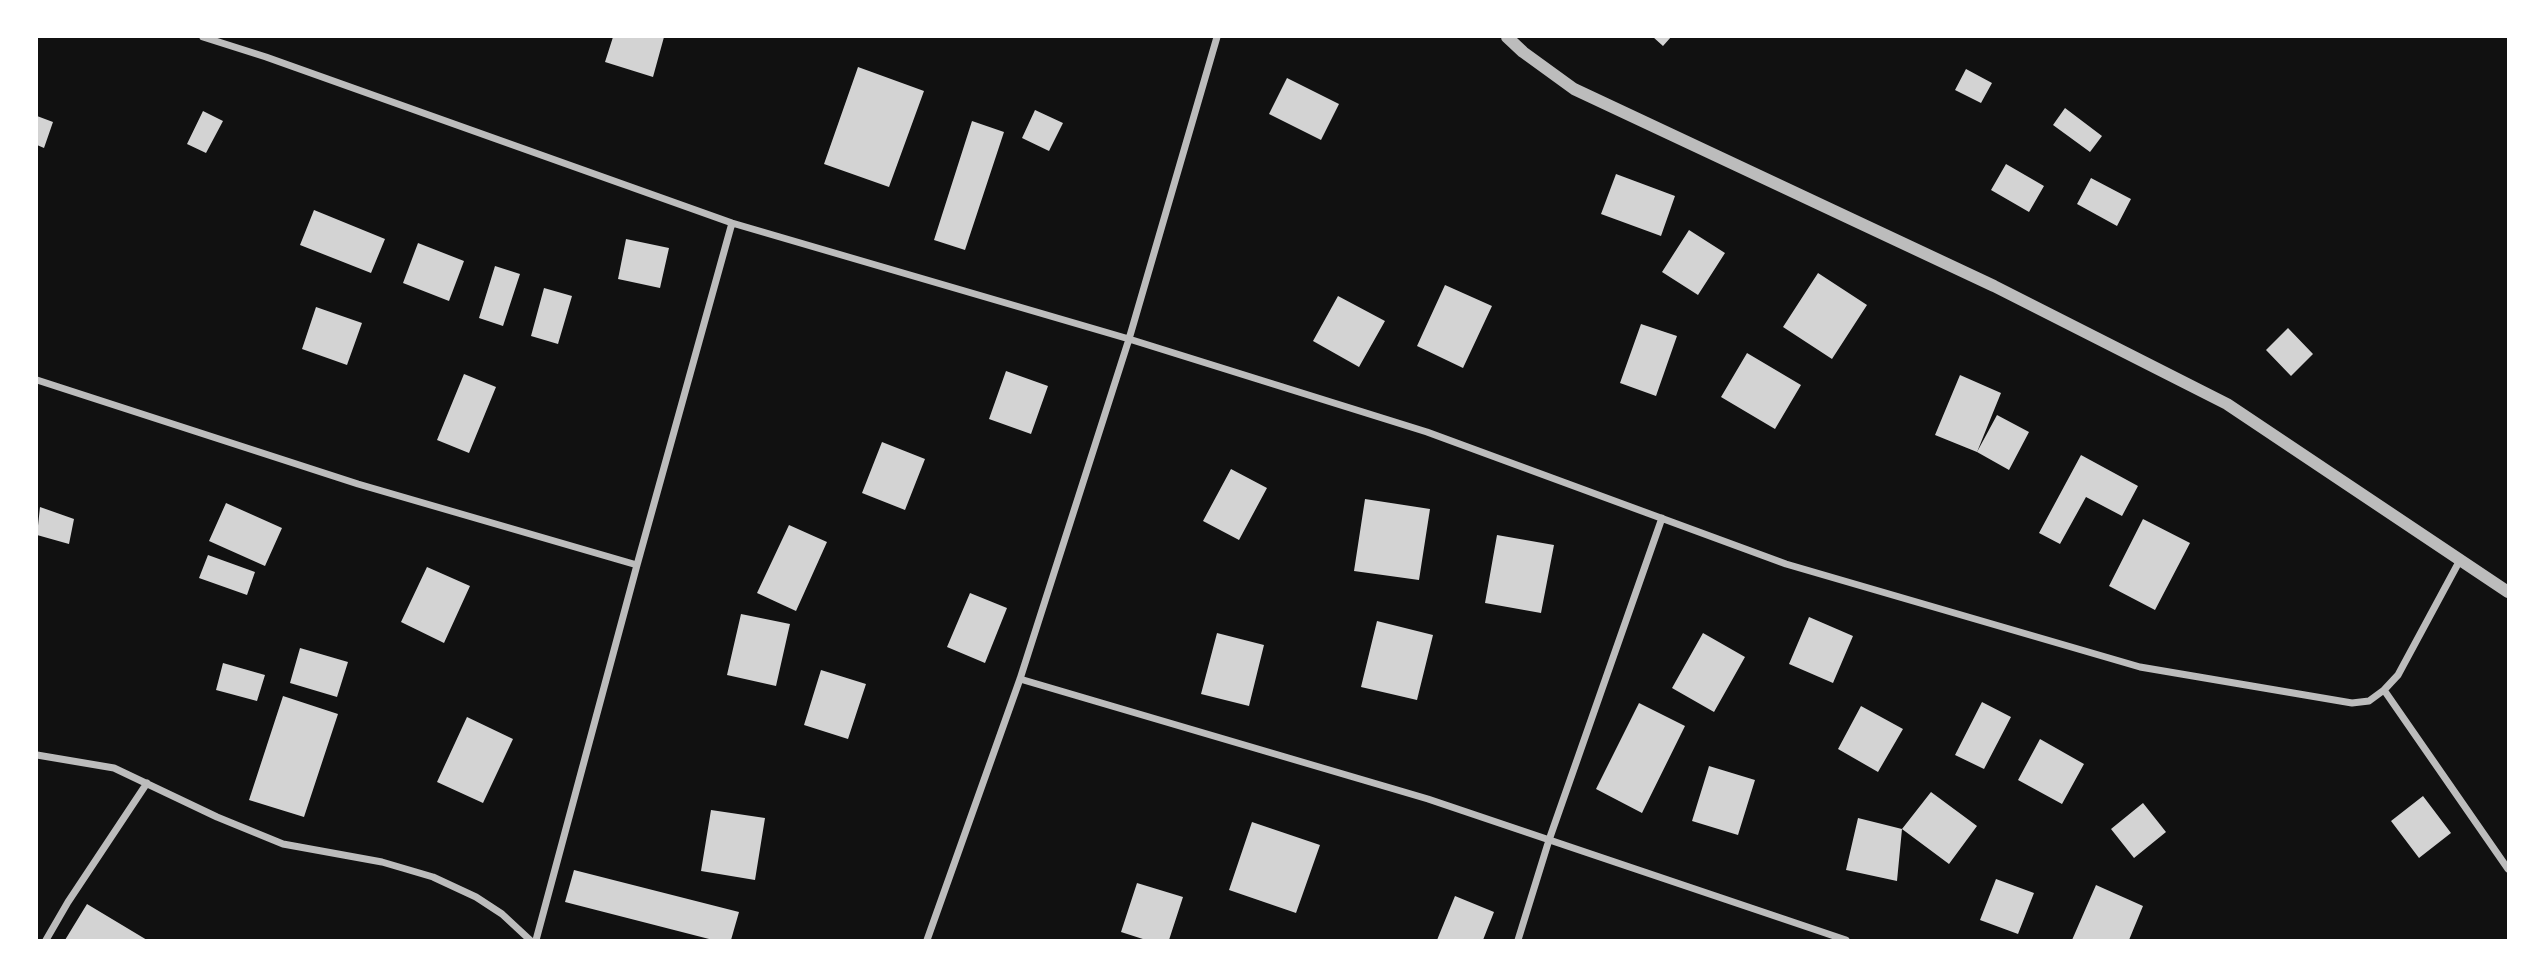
<!DOCTYPE html>
<style>
body{margin:0}
#map{position:relative;width:2545px;height:977px;overflow:hidden;background:#111;font-family:Poppins,sans-serif}
canvas{display:block}
.frame{position:absolute;inset:0;border:38px solid #fff;pointer-events:none}
</style>
<div id="map">
<canvas width="2545" height="977"></canvas>
<div class="frame"></div>
</div>
<script>
const g = document.querySelector('canvas').getContext('2d');
g.lineJoin = 'round';
function fillPath(path, color) {
  g.fillStyle = color;
  g.fill(path, 'evenodd');
}
function trace(path, color, width, dash) {
  g.strokeStyle = color;
  g.lineWidth = width;
  g.lineCap = dash ? 'butt' : 'round';
  g.setLineDash(dash || []);
  g.stroke(path);
}
const building = new Path2D(`
 M613,37H664L653,77L605,62Z
 M1653,37H1671L1663,46Z
 M858,67L924,91L889,187L824,164Z
 M1966,69L1992,83L1981,103L1955,90Z
 M1287,78L1339,104L1321,140L1269,114Z
 M2065,108L2102,136L2090,152L2053,125Z
 M1035,110L1063,123L1049,151L1022,138Z
 M203,111L223,121L206,153L187,144Z
 M37,116L53,122L44,148L37,145Z
 M972,121L1004,132L965,250L934,240Z
 M2006,164L2044,186L2029,212L1991,190Z
 M1616,174L1675,196L1661,236L1601,214Z
 M2091,178L2131,199L2117,226L2077,204Z
 M314,210L385,239L371,273L300,245Z
 M1689,230L1725,253L1698,295L1662,272Z
 M626,239L669,248L660,288L618,279Z
 M418,243L464,261L449,301L403,283Z
 M495,266L520,274L503,326L479,318Z
 M1818,273L1867,305L1832,359L1783,327Z
 M1445,285L1492,306L1463,368L1417,346Z
 M544,288L572,296L558,344L531,336Z
 M1338,296L1385,321L1359,367L1313,341Z
 M316,307L362,323L347,365L302,349Z
 M1641,324L1677,336L1656,396L1620,383Z
 M2288,328L2313,354L2291,376L2266,350Z
 M1747,353L1801,385L1775,429L1721,397Z
 M1006,371L1048,386L1031,434L989,419Z
 M464,374L496,387L469,453L437,440Z
 M1960,375L2001,393L1977,452L1935,435Z
 M1997,415L2029,432L2009,470L1977,452Z
 M882,442L925,459L905,510L862,493Z
 M2081,455L2138,486L2122,516L2086,497L2060,544L2039,533Z
 M1231,469L1267,488L1239,540L1203,521Z
 M1365,499L1430,509L1419,580L1354,571Z
 M226,503L282,528L265,566L209,541Z
 M40,507L74,519L69,544L37,535Z
 M2143,519L2190,543L2155,610L2109,586Z
 M789,525L827,542L796,611L757,593Z
 M1497,535L1554,545L1541,613L1485,603Z
 M208,555L255,572L247,595L199,578Z
 M427,567L470,586L444,643L401,622Z
 M970,593L1007,608L985,663L947,647Z
 M741,614L790,624L776,686L727,675Z
 M1809,617L1853,636L1833,683L1789,664Z
 M1377,621L1433,635L1417,700L1361,687Z
 M1217,633L1264,645L1249,706L1201,694Z
 M1703,633L1745,657L1714,712L1672,688Z
 M300,648L348,662L337,697L290,683Z
 M223,663L265,675L257,701L216,690Z
 M821,670L866,684L848,739L804,725Z
 M283,696L338,714L304,817L249,800Z
 M1982,702L2011,717L1984,769L1955,755Z
 M1639,703L1685,726L1642,813L1596,789Z
 M1861,706L1903,729L1878,772L1838,749Z
 M467,717L513,739L483,803L437,782Z
 M2040,739L2084,764L2062,804L2018,780Z
 M1709,766L1755,780L1738,835L1692,821Z
 M1931,792L1977,826L1949,864L1902,829Z
 M2423,796L2451,833L2419,858L2391,821Z
 M2143,803L2166,832L2134,858L2111,829Z
 M711,810L765,818L755,880L701,871Z
 M1858,818L1902,829L1897,881L1846,870Z
 M1252,822L1320,845L1296,913L1229,890Z
 M574,870L739,912L731,940H713L565,902Z
 M1996,879L2034,893L2018,934L1980,920Z
 M1137,883L1183,897L1169,940H1146L1121,932Z
 M2096,885L2143,906L2129,940H2072Z
 M1455,896L1494,912L1483,940H1437Z
 M87,904L147,940H65Z`);
const minor = new Path2D(`
 M203,37L266,57L732,223L1129,339L1427,432L1786,564L2140,667L2352,703L2369,701L2384,690
 M37,380L358,484L637,565
 M2460,560L2398,675L2384,690L2508,869
 M1020,679L1428,799L1846,940
 M37,755L114,768L217,817L283,844L382,862L433,877L476,897L502,914L530,940
 M46,940L68,902L147,783
 M536,940L637,565L732,223
 M927,940L1020,679L1129,339L1217,37
 M1518,940L1549,840L1662,518`);
const tertiary = new Path2D(`
 M1507,37L1523,52L1574,89L1994,286L2227,404L2508,592`);
fillPath(building, '#d3d3d3');
trace(minor, '#bcbcbc', 7);
trace(tertiary, '#bcbcbc', 12);
</script>
